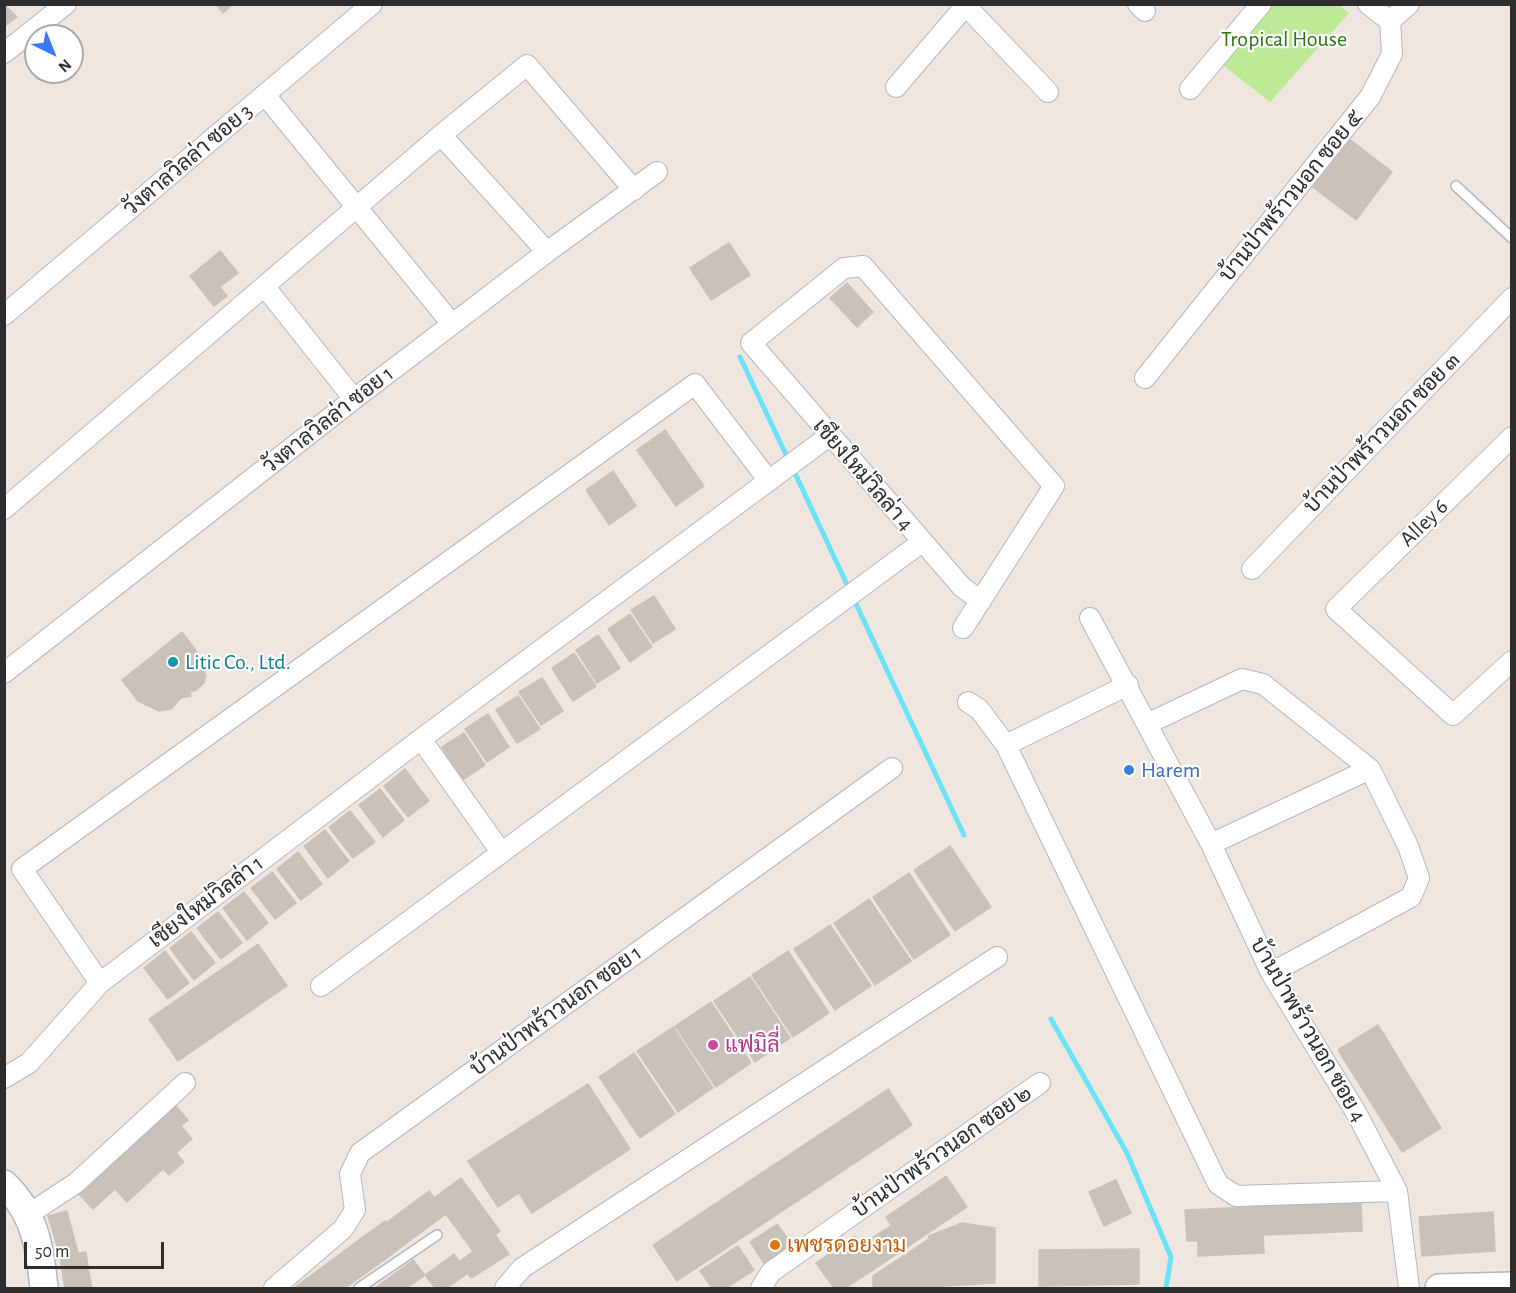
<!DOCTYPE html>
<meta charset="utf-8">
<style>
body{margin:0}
#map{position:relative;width:1516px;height:1293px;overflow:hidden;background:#efe6df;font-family:"Alegreya Sans",sans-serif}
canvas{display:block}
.frame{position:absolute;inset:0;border:6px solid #2d2d2d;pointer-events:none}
.north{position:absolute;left:24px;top:24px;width:60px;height:60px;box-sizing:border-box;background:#fff;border:2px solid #ababab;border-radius:50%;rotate:137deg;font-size:16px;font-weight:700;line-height:24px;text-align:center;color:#2d2d2d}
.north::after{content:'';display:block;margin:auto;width:21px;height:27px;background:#3c77ff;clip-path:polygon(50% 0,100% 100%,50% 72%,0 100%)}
.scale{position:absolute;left:24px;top:1242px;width:140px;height:27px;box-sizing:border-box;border:3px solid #2d2d2d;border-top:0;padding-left:8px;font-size:18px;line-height:21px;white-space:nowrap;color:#2d2d2d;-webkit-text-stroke:4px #fff;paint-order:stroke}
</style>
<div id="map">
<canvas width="1516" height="1293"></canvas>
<div class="frame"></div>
<div class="north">N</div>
<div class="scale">50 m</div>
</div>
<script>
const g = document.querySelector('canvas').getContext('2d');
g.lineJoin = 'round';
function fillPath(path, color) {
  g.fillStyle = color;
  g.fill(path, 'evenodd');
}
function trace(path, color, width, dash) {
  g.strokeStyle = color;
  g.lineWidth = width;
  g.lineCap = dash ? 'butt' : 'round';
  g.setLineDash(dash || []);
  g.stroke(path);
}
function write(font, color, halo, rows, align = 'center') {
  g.font = font + ' "Alegreya Sans",Sarabun,sans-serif';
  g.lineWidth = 4.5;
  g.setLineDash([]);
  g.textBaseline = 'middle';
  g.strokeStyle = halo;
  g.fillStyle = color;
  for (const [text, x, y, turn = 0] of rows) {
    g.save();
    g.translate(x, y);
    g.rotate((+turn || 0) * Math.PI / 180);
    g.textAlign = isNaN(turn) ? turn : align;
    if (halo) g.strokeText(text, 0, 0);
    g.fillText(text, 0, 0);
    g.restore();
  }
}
const green = new Path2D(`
 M1270,5H1339L1349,13L1270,102L1223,65Z`);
const stream = new Path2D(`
 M740,357L789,461
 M793,469L964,835
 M1051,1019L1127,1153L1171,1257L1166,1288`);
const building = new Path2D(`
 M4,4L17,17L4,27Z
 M216,4H233L223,13Z
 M1347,137L1392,172L1356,220L1310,185Z
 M729,243L750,275L711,300L690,268Z
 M220,251L238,273L220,287L227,296L214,306L190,276Z
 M847,283L873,312L857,327L830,298Z
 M665,430L704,486L676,506L637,450Z
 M613,471L636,506L609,525L586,490Z
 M654,596L675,629L653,643L631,610Z
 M630,614L652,647L630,662L608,629Z
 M182,632L195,649L206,675L204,683L195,691H190L191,696L181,698L171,709L159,711L138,701L122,680Z
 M598,635L620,668L597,683L576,650Z
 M574,653L596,686L573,701L552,668Z
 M542,678L563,711L541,725L519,692Z
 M518,696L540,729L517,743L496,710Z
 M488,714L509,747L487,762L465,729Z
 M464,733L485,765L463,780L442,747Z
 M405,769L429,801L408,817L384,786Z
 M380,789L404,820L383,837L359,805Z
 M350,811L375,842L353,858L329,827Z
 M325,830L349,861L328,878L304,846Z
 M950,846L991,907L955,931L914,870Z
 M298,852L322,884L301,900L277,869Z
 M272,872L296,903L275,919L251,888Z
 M909,873L950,935L914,959L873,897Z
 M244,892L268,923L247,940L223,908Z
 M869,899L911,961L875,985L834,923Z
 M218,912L242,943L221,959L197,928Z
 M830,925L871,986L835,1010L794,949Z
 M191,932L215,963L194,980L170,948Z
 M258,944L287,986L178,1061L149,1019Z
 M165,951L189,983L168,999L144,968Z
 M788,951L829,1013L793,1037L752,975Z
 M750,977L790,1038L755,1062L714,1001Z
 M711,1002L751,1063L716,1087L675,1026Z
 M1378,1025L1441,1128L1402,1152L1338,1050Z
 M673,1027L713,1088L678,1112L637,1051Z
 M634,1053L675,1114L640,1138L599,1077Z
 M588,1084L630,1149L532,1213L519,1193L498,1207L468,1161Z
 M888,1089L912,1125L677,1281L653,1245Z
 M174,1104L188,1120L181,1126L192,1139L176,1153L184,1162L169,1175L163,1169L127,1202L115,1189L93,1209L78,1193Z
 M946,1176L967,1207L906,1248L886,1217Z
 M461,1178L500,1231L473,1251L434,1198Z
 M1116,1180L1131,1213L1104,1226L1089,1192Z
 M429,1191L446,1214L404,1245L387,1222Z
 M1361,1202L1362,1231L1263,1235L1264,1253L1198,1256V1241H1187L1185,1210Z
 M67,1211L78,1253L60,1256L48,1216Z
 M1493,1212L1495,1251L1422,1256L1419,1217Z
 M385,1221L404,1245L383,1261L364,1236Z
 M962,1223L995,1228V1283L929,1287V1236Z
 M777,1224L792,1244L764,1263L750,1242Z
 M891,1226L906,1248L876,1268L861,1245Z
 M495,1235L509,1254L471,1278L459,1262Z
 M364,1236L383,1261L345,1288H336L321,1268Z
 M855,1236L876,1268L845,1288H834L816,1263Z
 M929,1239V1287L873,1288V1276Z
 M738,1246L754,1270L726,1288H712L700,1271Z
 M1139,1249V1284L1039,1286V1250Z
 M86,1252L89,1273L63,1277L60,1256Z
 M454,1254L468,1273L447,1288H435L425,1275Z
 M413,1260L425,1275L407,1288H375Z
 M321,1268L336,1288H294Z
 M89,1273L92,1288H65L63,1277Z`);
const lane = new Path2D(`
 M1456,186L1512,238
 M359,1288L437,1235`);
const street = new Path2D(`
 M1138,4L1145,11
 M1368,4L1390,21
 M966,6L1048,92
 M4,53L66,4
 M896,87L967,4
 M1190,89L1261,4
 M265,95L452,324
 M441,135L547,252
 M265,287L354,399
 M4,315L372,4
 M1145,378L1370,97L1392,54L1390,21L1409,4
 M1512,437L1336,609L1453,715L1512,661
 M4,509L441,135L527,65L634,190
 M1252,569L1512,298
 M1090,618L1211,844L1271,973L1357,1114L1397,1191L1409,1288
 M963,628L1054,486L863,266L844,268L751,343L962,587L981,601
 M4,673L354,399L547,252L657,172
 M968,702L979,709L1006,745L1218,1184L1236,1196L1397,1191
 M1149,723L1242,679L1263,684L1370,769L1408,846L1419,878L1411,897L1271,973
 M421,739L501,852
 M1006,745L1128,685
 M1211,844L1370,769
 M100,983L22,869L695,384L769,481
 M321,986L922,542
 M4,1078L29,1063L100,983L421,739L829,436
 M29,1214L76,1183L185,1083
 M274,1288L343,1229L355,1210L350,1174L360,1153L892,768
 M505,1288L522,1268L997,957
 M761,1288L771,1272L1040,1083`);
const secondary = new Path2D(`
 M4,1184C35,1213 40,1248 44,1288
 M1439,1288L1512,1286`);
const markers = [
 [173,662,6,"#0f9aa8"],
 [1129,770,6,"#3f7fe0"],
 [713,1045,6,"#d1479c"],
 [775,1245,6,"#e8710a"]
];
const parkNames = [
 ["Tropical House",1284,39]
];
const streetNames = [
 ["วังตาลวิลล่า ซอย 3",188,160,-40],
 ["บ้านป่าพร้าวนอก ซอย ๕",1291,196,-51],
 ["วังตาลวิลล่า ซอย 1",328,420,-38],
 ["บ้านป่าพร้าวนอก ซอย ๓",1382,433,-46],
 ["เชียงใหม่วิลล่า 4",863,475,49],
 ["Alley 6",1424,523,-44],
 ["เชียงใหม่วิลล่า 1",206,902,-37],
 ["บ้านป่าพร้าวนอก ซอย 1",556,1011,-36],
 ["บ้านป่าพร้าวนอก ซอย 4",1308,1030,60],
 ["บ้านป่าพร้าวนอก ซอย ๒",942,1152,-35]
];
const cultureNames = [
 ["Litic Co., Ltd.",185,662]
];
const shopNames = [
 ["Harem",1141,770]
];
const hotelNames = [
 ["แฟมิลี่",725,1045]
];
const foodNames = [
 ["เพชรดอยงาม",787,1245]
];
fillPath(green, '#bdea97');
trace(stream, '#6ae3f8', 5);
fillPath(building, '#c8c1ba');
trace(building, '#cbc2b8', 1.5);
trace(lane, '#b3b7c1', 12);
trace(street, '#b3b7c1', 22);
trace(secondary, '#b3b7c1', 30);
trace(lane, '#fff', 9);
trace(street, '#fff', 20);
trace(secondary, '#fff', 27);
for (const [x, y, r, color] of markers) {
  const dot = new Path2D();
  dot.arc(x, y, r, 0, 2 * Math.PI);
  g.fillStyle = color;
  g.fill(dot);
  trace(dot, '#fff', 2);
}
write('22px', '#337215', '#fff', parkNames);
write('22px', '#2d2d2d', '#fff', streetNames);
write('22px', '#0d838f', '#fff', cultureNames, 'left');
write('22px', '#366cbe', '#fff', shopNames, 'left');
write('22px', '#b23c85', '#fff', hotelNames, 'left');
write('22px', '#c56008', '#fff', foodNames, 'left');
</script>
